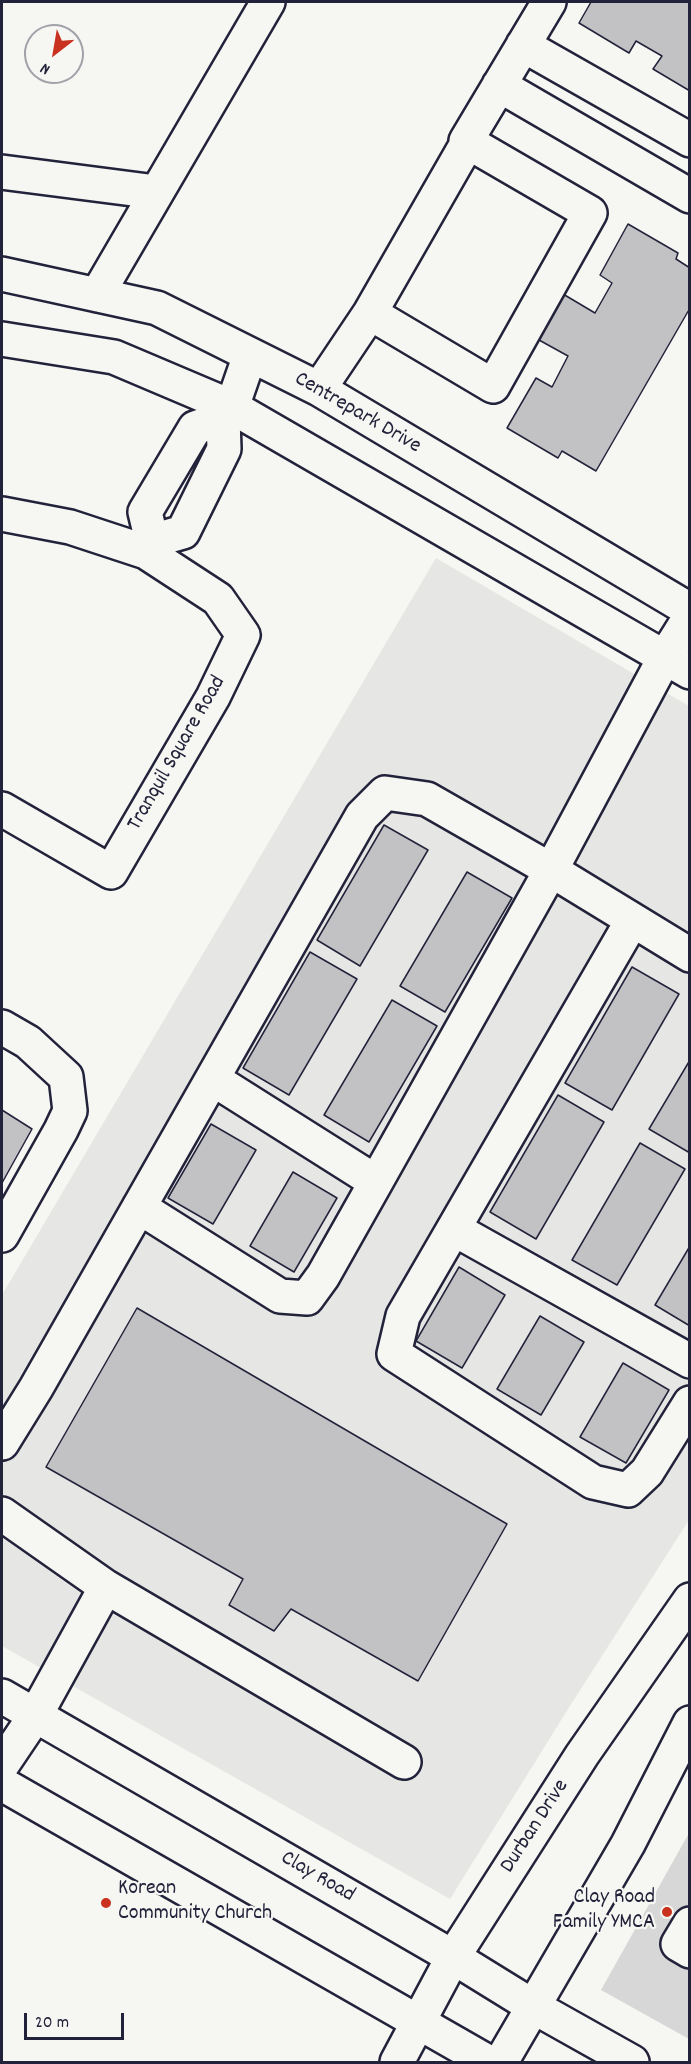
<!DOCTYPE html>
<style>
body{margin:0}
#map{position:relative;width:691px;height:2064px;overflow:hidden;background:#f6f6f2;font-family:Dekko,sans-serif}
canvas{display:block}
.frame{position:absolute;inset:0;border:3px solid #22223b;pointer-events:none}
.north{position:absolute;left:24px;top:24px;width:60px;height:60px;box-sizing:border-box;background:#f6f6f2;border:2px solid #a1a1a9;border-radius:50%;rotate:211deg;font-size:16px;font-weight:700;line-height:24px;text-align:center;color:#22223b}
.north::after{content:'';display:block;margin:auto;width:21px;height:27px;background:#c8321e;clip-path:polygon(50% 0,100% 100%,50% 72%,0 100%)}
.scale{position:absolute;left:24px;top:2013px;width:100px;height:27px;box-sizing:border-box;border:3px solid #22223b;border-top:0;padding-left:8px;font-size:18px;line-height:21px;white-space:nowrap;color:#22223b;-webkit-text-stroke:4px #f6f6f2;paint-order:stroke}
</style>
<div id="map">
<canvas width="691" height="2064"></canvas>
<div class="frame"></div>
<div class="north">N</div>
<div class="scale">20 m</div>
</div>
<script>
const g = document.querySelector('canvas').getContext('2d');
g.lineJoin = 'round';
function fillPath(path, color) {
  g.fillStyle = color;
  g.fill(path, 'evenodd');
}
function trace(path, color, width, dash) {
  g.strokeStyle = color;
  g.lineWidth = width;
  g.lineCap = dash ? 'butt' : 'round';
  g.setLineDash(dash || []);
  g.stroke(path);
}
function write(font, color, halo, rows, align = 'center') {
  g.font = font + ' Dekko,sans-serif';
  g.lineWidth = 4.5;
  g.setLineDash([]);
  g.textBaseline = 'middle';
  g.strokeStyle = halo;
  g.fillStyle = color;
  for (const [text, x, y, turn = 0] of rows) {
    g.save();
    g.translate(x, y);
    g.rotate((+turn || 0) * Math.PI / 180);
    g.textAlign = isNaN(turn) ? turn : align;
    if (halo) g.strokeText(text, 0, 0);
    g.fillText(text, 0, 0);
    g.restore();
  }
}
const built = new Path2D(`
 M436,558L689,706V1520L568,1709L450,1899L2,1646V1295Z`);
const green = new Path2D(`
 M689,1833V2039L601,1990Z`);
const building = new Path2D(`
 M591,2H690V91L653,69L662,56L636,41L629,53L579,23Z
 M628,224L678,253L676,259L690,268V308L596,471L562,451L558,458L507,428L536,378L552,387L568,356L539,340L563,294L595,313L612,283L600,275Z
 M384,825L428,850L360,966L317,940Z
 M467,872L512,898L445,1012L400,986Z
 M310,952L357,979L289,1095L243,1068Z
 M632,967L679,994L612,1110L565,1083Z
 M392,1000L437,1026L369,1142L324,1115Z
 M690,1060V1153L649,1129Z
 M558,1095L604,1122L536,1239L490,1212Z
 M2,1110L32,1129L2,1183Z
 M211,1124L256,1150L213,1224L168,1198Z
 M640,1143L685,1169L617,1285L572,1260Z
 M293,1172L337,1198L294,1272L250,1246Z
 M690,1246V1326L655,1305Z
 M459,1267L505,1295L462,1368L416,1341Z
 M137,1308L507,1524L418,1681L291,1609L274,1631L229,1605L243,1579L46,1467Z
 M540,1316L584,1342L541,1415L497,1389Z
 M623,1363L669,1390L626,1463L580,1437Z`);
const minor = new Path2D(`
 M523,45L690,140
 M499,85L690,196
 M2,172L156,192
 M2,274L157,308L319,389L690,610
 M97,295L268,2
 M370,313L468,142
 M2,339L114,357L232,407L690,672
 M319,389L370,313L493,386L590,213L466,141L549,2
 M2,514L70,527L146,552L218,599L243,635L213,697L111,872L2,809
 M152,541L183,532L224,449L223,418
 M146,552L152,541L145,512L195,428L223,418L232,407L250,355
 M632,921L403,1316L394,1354L593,1482L628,1490L647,1472L690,1403
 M2,1027L28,1042L66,1077L70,1111L61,1130L2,1235
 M213,1079L376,1182
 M139,1207L280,1296L307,1298L323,1276L376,1182L551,870L665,657L690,617
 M454,1229L690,1361
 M2,1443L36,1388L362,816L385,793L427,799L551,870L690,955
 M2,1514L106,1587L404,1762
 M35,1716L106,1587
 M690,1924L678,1944L690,1951
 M397,2062L453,1957L582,1755L690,1600
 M501,2062L628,1844L690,1723`);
const major = new Path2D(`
 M2,1696L453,1957L534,2007L632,2062
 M2,1765L35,1716
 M2,1784L488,2062`);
const markers = [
 [106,1903,6,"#c8321e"],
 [667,1912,6,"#c8321e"]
];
const streetNames = [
 ["Centrepark Drive",357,414,30],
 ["Tranquil Square Road",178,754,-60],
 ["Durban Drive",536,1827,-57],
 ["Clay Road",317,1878,30]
];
const poiNames = [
 ["Korean",118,1890],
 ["Community Church",118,1915],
 ["Clay Road",655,1899,"right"],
 ["Family YMCA",655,1924,"right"]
];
fillPath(built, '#e6e6e4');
fillPath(green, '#d7d7d7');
fillPath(building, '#c2c2c4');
trace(building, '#22223b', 1.5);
trace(minor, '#22223b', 38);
trace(major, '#22223b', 38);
trace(minor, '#f6f6f2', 33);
trace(major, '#f6f6f2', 33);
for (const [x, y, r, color] of markers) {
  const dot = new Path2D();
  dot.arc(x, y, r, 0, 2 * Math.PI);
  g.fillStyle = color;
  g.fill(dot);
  trace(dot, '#f6f6f2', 2);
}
write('22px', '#22223b', '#f6f6f2', streetNames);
write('22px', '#22223b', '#f6f6f2', poiNames, 'left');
</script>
